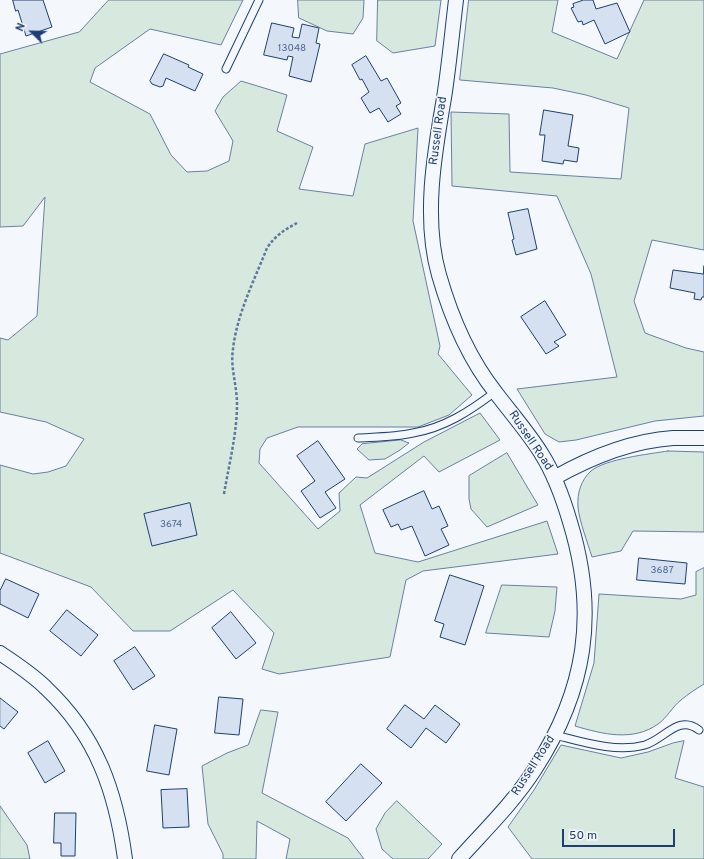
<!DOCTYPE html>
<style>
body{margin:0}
#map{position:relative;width:704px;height:859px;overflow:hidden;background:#f4f7fb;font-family:Overpass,sans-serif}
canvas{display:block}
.north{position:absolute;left:12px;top:12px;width:40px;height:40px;-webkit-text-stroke:3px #f4f7fb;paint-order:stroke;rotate:293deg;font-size:11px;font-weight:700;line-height:16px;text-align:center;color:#1d3f73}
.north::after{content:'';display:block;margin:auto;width:14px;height:18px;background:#1d3f73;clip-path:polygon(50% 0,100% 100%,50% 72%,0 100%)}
.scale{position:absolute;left:562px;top:829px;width:113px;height:18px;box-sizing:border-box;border:2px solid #1d3f73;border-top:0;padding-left:5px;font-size:12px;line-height:14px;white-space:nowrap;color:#1d3f73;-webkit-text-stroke:3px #f4f7fb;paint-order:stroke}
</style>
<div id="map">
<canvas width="704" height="859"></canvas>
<div class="north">N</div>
<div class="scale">50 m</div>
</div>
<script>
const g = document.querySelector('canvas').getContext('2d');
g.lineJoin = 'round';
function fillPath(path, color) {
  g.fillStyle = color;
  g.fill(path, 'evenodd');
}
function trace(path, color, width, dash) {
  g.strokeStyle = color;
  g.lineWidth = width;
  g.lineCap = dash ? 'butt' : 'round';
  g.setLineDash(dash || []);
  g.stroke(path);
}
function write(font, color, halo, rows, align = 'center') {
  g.font = font + ' Overpass,sans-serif';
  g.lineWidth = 3;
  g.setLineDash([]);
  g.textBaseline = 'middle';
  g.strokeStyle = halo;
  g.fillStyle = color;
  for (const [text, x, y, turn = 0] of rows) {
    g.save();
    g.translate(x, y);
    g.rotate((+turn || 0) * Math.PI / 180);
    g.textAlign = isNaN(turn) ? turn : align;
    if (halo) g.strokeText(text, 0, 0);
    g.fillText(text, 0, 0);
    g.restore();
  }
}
const green = new Path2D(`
 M109,0H243L221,45L150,29L95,68L90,82L150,114L171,155L187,172L207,171L229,161L233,141L215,111L223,97L241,81L287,95L277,131L313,147L299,189L353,196L365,144L418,128L413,221L440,346L438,354L472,395L449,415L418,427H298L267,438L260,449L259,463L318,529L340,511L339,493L356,477L367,478L424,442L480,413L500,440L439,472L424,456L360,505L375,553L418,562L547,521L558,554L423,571L406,580L390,657L279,674L262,669L274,633L233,590L170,631H133L91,587L0,553V465L33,474L48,472L66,466L84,439L46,422L0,412V338L8,340L37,316L45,197L23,226L0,227V54L79,32Z
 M298,0H364L363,18L353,34L327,31L299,18Z
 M378,0H441L435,46L393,53L377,41Z
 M469,0H558L552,32L617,59L644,0H704V250L652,240L634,301L645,333L686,348L704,352V416L655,421L576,440L559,442L545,434L517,389L617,377L591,274L557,196L452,186L451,112L509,114L510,172L621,179L629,108L586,95L553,88L460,80Z
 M401,440L409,443L400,450L385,459L369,460L357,449L362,444Z
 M668,451L704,452V532L633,531L621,551L592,557C588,544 579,520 578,507C577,493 581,480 591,471C605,459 649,454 668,451Z
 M507,453L538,505L487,527L471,509L469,499V476Z
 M704,568V684C696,689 688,694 681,700C672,707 667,718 658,724C633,742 602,734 575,726L594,663L599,594L681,599L696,595V572Z
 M502,585L557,587L555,611L549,637L486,633Z
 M261,710L278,712L262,793L348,838L364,859H286L290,839L257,821L256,859H223V854L208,824L202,766L227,753L248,745Z
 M684,741L675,778L704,787V859H532L508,827L534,790L561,745L621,758L648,752L673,743Z
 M397,801L442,844L428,859H393L382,849L376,829L385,813Z
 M0,806L27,845L30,859H0Z`);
const building = new Path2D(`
 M13,0H43L52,27L26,36L18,10L16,11Z
 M584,0H593L596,9L617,3L630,32L605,44L594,20L583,25L582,21L578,22L571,8L574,7L573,4Z
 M272,23L294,28L292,37L299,38L302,24L319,28L316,43L320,44L311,82L289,76L293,57L288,56L287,60L264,55Z
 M164,54L189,65L188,67L203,74L195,91L166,78L163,86L160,87L152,84L150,81Z
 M366,56L381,81L387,78L401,103L396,106L401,114L388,122L379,108L370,113L361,98L369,92L362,79L360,80L352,65Z
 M544,110L573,115L568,146L579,148L577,162L564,160L563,164L542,161L545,135H540Z
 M528,209L537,249L516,255L512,240L514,239L508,213Z
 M704,266V297H702L701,300L694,299L695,293L670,288L673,270L703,274Z
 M545,301L566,335L554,342L559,346L546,354L521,317Z
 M318,441L345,479L325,492L336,508L320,518L301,491L315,481L297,456Z
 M424,491L432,509L439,506L448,526L441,529L449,545L425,556L412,526L401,530L398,524L391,527L383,510Z
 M190,503L197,535L152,546L144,514Z
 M639,558L687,563L685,584L637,580Z
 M450,575L484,586L465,645L440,637L444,624L435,621Z
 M6,579L39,594L28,618L0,604V591Z
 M67,610L98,635L81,656L50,631Z
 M231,612L256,643L236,659L212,628Z
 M135,647L155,676L133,690L114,661Z
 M219,697L243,699L239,735L215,733Z
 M0,698L18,712L4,729L0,726Z
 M405,705L424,719L435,705L460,724L446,743L426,728L411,748L387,729Z
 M155,725L177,729L169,775L147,771Z
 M48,741L65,771L45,783L28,753Z
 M361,764L382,783L346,821L326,802Z
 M187,789L189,827L163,828L161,790Z
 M55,813H76L75,856H61V843H54Z`);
const path = new Path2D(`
 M224,494C229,464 237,434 237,404C237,385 230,367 233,349C237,314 254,281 267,248C275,236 284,230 297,223`);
const service = new Path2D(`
 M226,69L259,0
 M358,438C376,437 395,437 413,433C444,428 470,411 495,392
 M555,735C583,742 616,753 645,745C665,739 678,714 699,730`);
const minor = new Path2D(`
 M456,0C452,33 449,66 444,98C434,155 423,219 439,275C451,317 469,359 496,393C511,413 528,432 541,453C555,475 563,498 570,522C598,613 586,690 535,769C514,802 485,830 459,859
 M554,478C591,457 630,441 673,438C683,438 694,438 704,438
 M0,653C16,664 32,674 46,688C97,736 116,792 125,859`);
const numberNames = [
 ["13048",292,49],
 ["3674",171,525],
 ["3687",662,571]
];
const streetNames = [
 ["Russell Road",439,131,-82],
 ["Russell Road",530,441,56],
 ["Russell Road",534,766,-57]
];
fillPath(green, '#d7e8df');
trace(green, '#687fa3', 1);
fillPath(building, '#d5e0f0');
trace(building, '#1d3f73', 1);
trace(service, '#1d3f73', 9);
trace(minor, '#1d3f73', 16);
trace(path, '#5e769c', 2.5, [3, 2]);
trace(service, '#f4f7fb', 7);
trace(minor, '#f4f7fb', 14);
write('10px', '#4b6792', null, numberNames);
write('12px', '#1d3f73', '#f4f7fb', streetNames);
</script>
